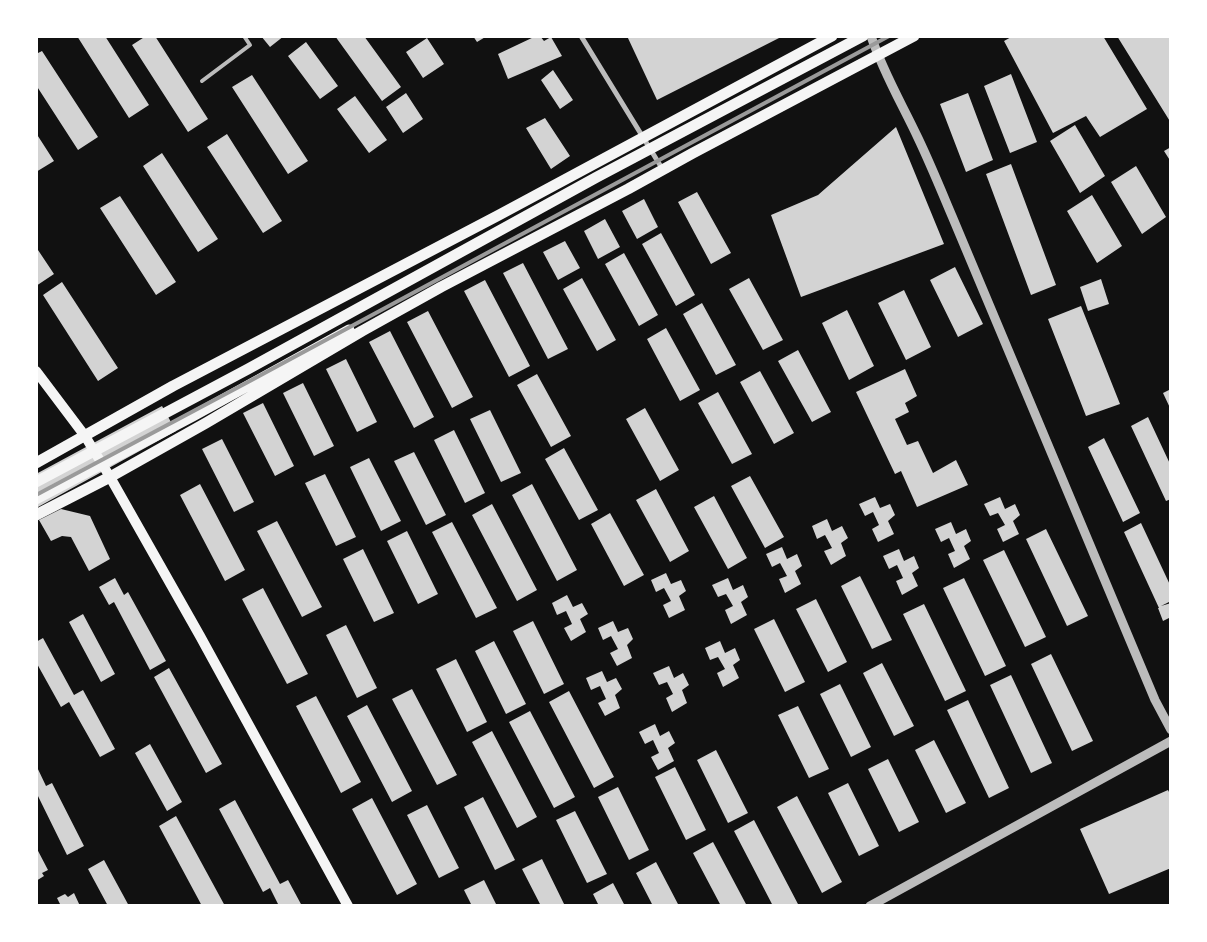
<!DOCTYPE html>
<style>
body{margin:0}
#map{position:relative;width:1207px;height:942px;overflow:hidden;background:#111;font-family:"IBM Plex Sans",sans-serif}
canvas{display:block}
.frame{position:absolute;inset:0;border:38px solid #fff;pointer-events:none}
</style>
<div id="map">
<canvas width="1207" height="942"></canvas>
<div class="frame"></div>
</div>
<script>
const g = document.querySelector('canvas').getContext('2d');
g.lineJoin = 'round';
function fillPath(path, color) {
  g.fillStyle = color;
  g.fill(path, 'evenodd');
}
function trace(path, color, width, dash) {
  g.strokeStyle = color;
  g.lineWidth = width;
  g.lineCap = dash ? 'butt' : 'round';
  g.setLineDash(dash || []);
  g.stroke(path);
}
const building = new Path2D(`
 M77,36H105L149,105L129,118Z
 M146,36H155L208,119L188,132L132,45Z
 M261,36H284L270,47Z
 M335,36H364L401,87L382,101Z
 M473,36H487L477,42Z
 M536,36H540L544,41L551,37L562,56L508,79L498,54Z
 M627,36H783L657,100Z
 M1013,36H1103L1147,109L1100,137L1086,116L1053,133L1004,41Z
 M1117,36H1171V123Z
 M427,38L444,64L423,78L406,52Z
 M306,42L338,86L320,99L288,56Z
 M42,51L98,137L78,150L36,85V54Z
 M553,70L573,100L560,109L541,80Z
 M1011,74L1037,142L1010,153L984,86Z
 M252,75L308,161L288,174L232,87Z
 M406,93L423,119L403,133L386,107Z
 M968,93L993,160L966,172L940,104Z
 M355,96L387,140L369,153L337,109Z
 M545,118L570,156L551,169L526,128Z
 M1075,125L1105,176L1080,193L1050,141Z
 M896,127L944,244L801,297L771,215L818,195Z
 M36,133L54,161L36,172Z
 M227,134L282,221L263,233L207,147Z
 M1171,147V162L1164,151Z
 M162,153L218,239L198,252L143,166Z
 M1011,164L1056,285L1031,295L986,174Z
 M1136,166L1166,217L1142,234L1111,182Z
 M697,192L731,253L711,264L678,202Z
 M1092,195L1122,246L1097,263L1067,211Z
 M120,196L176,282L156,295L100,208Z
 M644,199L658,227L637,239L622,211Z
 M605,219L620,247L598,259L584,231Z
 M661,233L695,295L676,306L642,244Z
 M565,241L580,268L558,280L543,252Z
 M36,247L54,274L36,286Z
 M624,253L658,315L639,326L605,264Z
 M523,263L568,349L548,359L503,273Z
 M955,267L983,324L958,337L930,280Z
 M582,278L616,340L597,351L563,289Z
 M749,278L783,340L763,350L729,289Z
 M1101,279L1109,304L1088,311L1080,287Z
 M485,280L530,366L509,377L464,291Z
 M62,282L118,368L98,381L43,295Z
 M904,290L931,347L906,360L878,303Z
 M702,303L736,365L716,375L683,314Z
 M1081,306L1120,404L1086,416L1048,319Z
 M847,310L874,366L849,380L822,323Z
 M428,311L473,397L452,408L407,322Z
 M666,328L700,390L680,401L647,339Z
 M390,331L434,417L414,428L369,342Z
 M798,350L831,412L812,422L778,361Z
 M346,359L377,422L357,432L326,369Z
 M905,369L917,396L905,403L909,412L895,419L907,445L918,441L933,473L956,460L968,485L917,507L901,471L895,474L856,392Z
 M760,371L794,433L774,444L740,382Z
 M537,374L571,436L551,447L517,385Z
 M303,383L334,446L314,456L283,393Z
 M1171,389V410L1163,393Z
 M718,392L752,454L732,464L698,403Z
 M263,403L294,466L275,476L243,413Z
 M162,406L176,431L38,507L36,504V474Z
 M645,408L679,470L660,481L626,419Z
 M490,410L521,473L501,482L470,419Z
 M1148,417L1171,466V499L1166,501L1131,426Z
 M454,430L485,493L465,503L434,440Z
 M1104,438L1140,513L1123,522L1088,447Z
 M222,439L254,502L234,512L202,449Z
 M564,448L598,510L579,520L545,459Z
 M414,452L446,515L426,525L394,461Z
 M369,458L401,521L381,531L350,467Z
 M325,474L356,537L336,546L305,483Z
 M750,476L784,537L765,548L731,486Z
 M200,484L245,570L225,581L180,495Z
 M532,484L577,570L557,581L512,495Z
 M656,489L689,551L670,562L636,500Z
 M714,496L747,558L728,569L694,507Z
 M875,497L880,508L890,504L895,515L888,521L894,534L878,542L872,529L879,525L873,512L865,516L859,504Z
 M1000,497L1005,509L1015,504L1020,515L1013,521L1019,534L1003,542L997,529L1005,525L998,513L990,516L984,504Z
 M492,504L537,590L517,601L472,515Z
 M61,509L90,516L110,559L89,571L71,537L62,536L51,541L39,520Z
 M610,513L644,575L624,586L591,524Z
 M827,519L832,531L842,526L848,538L841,543L846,556L831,565L824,551L832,548L825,535L817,539L812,526Z
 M277,521L322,607L302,617L257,531Z
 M452,522L497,608L476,618L432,532Z
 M951,522L956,534L966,529L971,541L964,546L970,559L954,568L948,554L955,551L949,538L941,542L935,529Z
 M1141,523L1171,587V601L1161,606L1171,603V617L1163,621L1158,608H1159L1124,532Z
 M1046,529L1088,616L1067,626L1026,539Z
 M407,531L438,594L418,604L387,541Z
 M782,547L787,559L797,554L802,566L795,571L801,584L785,593L779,579L787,576L780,563L772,567L766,554Z
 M363,549L394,613L374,622L343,559Z
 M899,549L904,561L914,556L919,568L912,573L918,586L902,595L896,581L903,578L897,565L889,569L883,556Z
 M1004,550L1046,637L1025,647L983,560Z
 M666,573L671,584L681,580L686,591L679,596L685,610L669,618L663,605L671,601L664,588L656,592L651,580Z
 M860,576L892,640L872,649L841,586Z
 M115,578L124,595L128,592L166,661L150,670L114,602L109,605L99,587Z
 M728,578L733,590L743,585L748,597L741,602L747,615L731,624L725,610L733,606L726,594L718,597L712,585Z
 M964,578L1006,666L985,676L943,588Z
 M263,588L308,674L287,684L242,599Z
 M567,595L573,607L582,603L588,614L580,619L586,632L571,641L564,628L572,624L566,611L557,615L552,603Z
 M816,599L847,662L828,672L796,609Z
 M924,604L966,691L945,701L903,614Z
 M83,614L115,674L101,682L69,622Z
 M774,619L805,682L785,692L754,629Z
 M533,621L564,684L544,694L513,631Z
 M613,621L618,632L628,628L633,639L627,645L632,658L617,666L610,653L618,649L611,636L603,640L598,628Z
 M346,625L377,688L357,698L326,635Z
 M43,638L74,695L83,690L115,749L100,757L69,702L61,707L36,662V642Z
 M494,641L526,704L506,714L475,651Z
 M720,641L725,653L735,648L740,660L733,665L739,678L723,687L717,673L725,669L718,657L710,660L705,648Z
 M1051,654L1093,741L1072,751L1031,664Z
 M456,659L487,722L467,732L436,669Z
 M882,663L914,726L894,736L863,673Z
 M669,666L674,678L683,673L689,685L682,690L687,703L672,712L666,698L673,694L667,682L659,685L653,673Z
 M169,668L222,764L206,773L154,677Z
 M602,671L607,682L616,678L622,689L615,695L620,708L605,716L598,703L606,699L600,686L591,690L586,678Z
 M1011,675L1052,763L1031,773L990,685Z
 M840,684L871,747L851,757L820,694Z
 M412,689L457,775L437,785L392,699Z
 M569,691L614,777L594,788L549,702Z
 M316,696L361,782L341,793L296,706Z
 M968,700L1009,788L989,798L947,710Z
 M367,705L412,791L392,802L347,716Z
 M798,706L829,769L809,778L778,715Z
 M530,711L575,797L554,808L509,722Z
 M655,724L660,736L669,731L675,743L668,748L674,761L658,770L651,757L659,753L653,740L645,744L639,732Z
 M492,731L537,817L517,828L472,742Z
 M934,740L966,803L946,813L915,750Z
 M150,744L182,802L167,811L135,753Z
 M716,750L748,813L728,823L697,760Z
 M888,759L919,822L899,832L868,769Z
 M36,765L46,786L52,783L84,846L67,855L36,792Z
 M675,767L706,830L686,840L655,777Z
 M848,783L879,846L859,856L828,793Z
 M618,787L649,850L629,860L598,797Z
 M1168,790L1171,796V868L1109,894L1080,829Z
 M797,796L842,882L822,893L777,807Z
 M483,797L515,860L495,870L464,807Z
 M372,798L417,884L397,895L352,809Z
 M235,800L280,884L288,880L302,906H279L270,888L263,892L219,809Z
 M427,805L459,868L439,878L407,815Z
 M575,811L607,874L587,883L556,820Z
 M176,816L225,906H202L159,826Z
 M754,820L799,906H773L734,831Z
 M713,842L747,906H721L693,853Z
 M36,847L48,870L42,873L44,876L36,881Z
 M542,859L565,906H541L522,869Z
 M104,860L129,906H108L88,869Z
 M656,862L679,906H653L636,873Z
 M484,880L497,906H472L464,890Z
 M613,883L625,906H599L593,894Z
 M74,893L80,906H61L57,898L65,894L68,897Z`);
const service = new Path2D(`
 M202,81L250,45L244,36`);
const minor = new Path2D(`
 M581,36L663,170`);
const tertiary = new Path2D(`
 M871,36C883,72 902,104 918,138C930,163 941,190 952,216L1155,700L1171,730
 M870,906L1171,741`);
const secondary = new Path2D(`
 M36,371L85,436L110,477L200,636L348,906`);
const primary = new Path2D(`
 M36,463L173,386L499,215L832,36
 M36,482L248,369L597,177L863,36
 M36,499L193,416L349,330
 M36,515L110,477L206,423L362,331L441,287L628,189L693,153L914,36`);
const rail = new Path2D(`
 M36,495L248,382L889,36`);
fillPath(building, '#d3d3d3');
trace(service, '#bcbcbc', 4);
trace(minor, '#bcbcbc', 5);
trace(tertiary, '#bcbcbc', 9);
trace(secondary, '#f5f5f5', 10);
trace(primary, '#f5f5f5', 11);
trace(rail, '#9a9a9a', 4);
</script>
